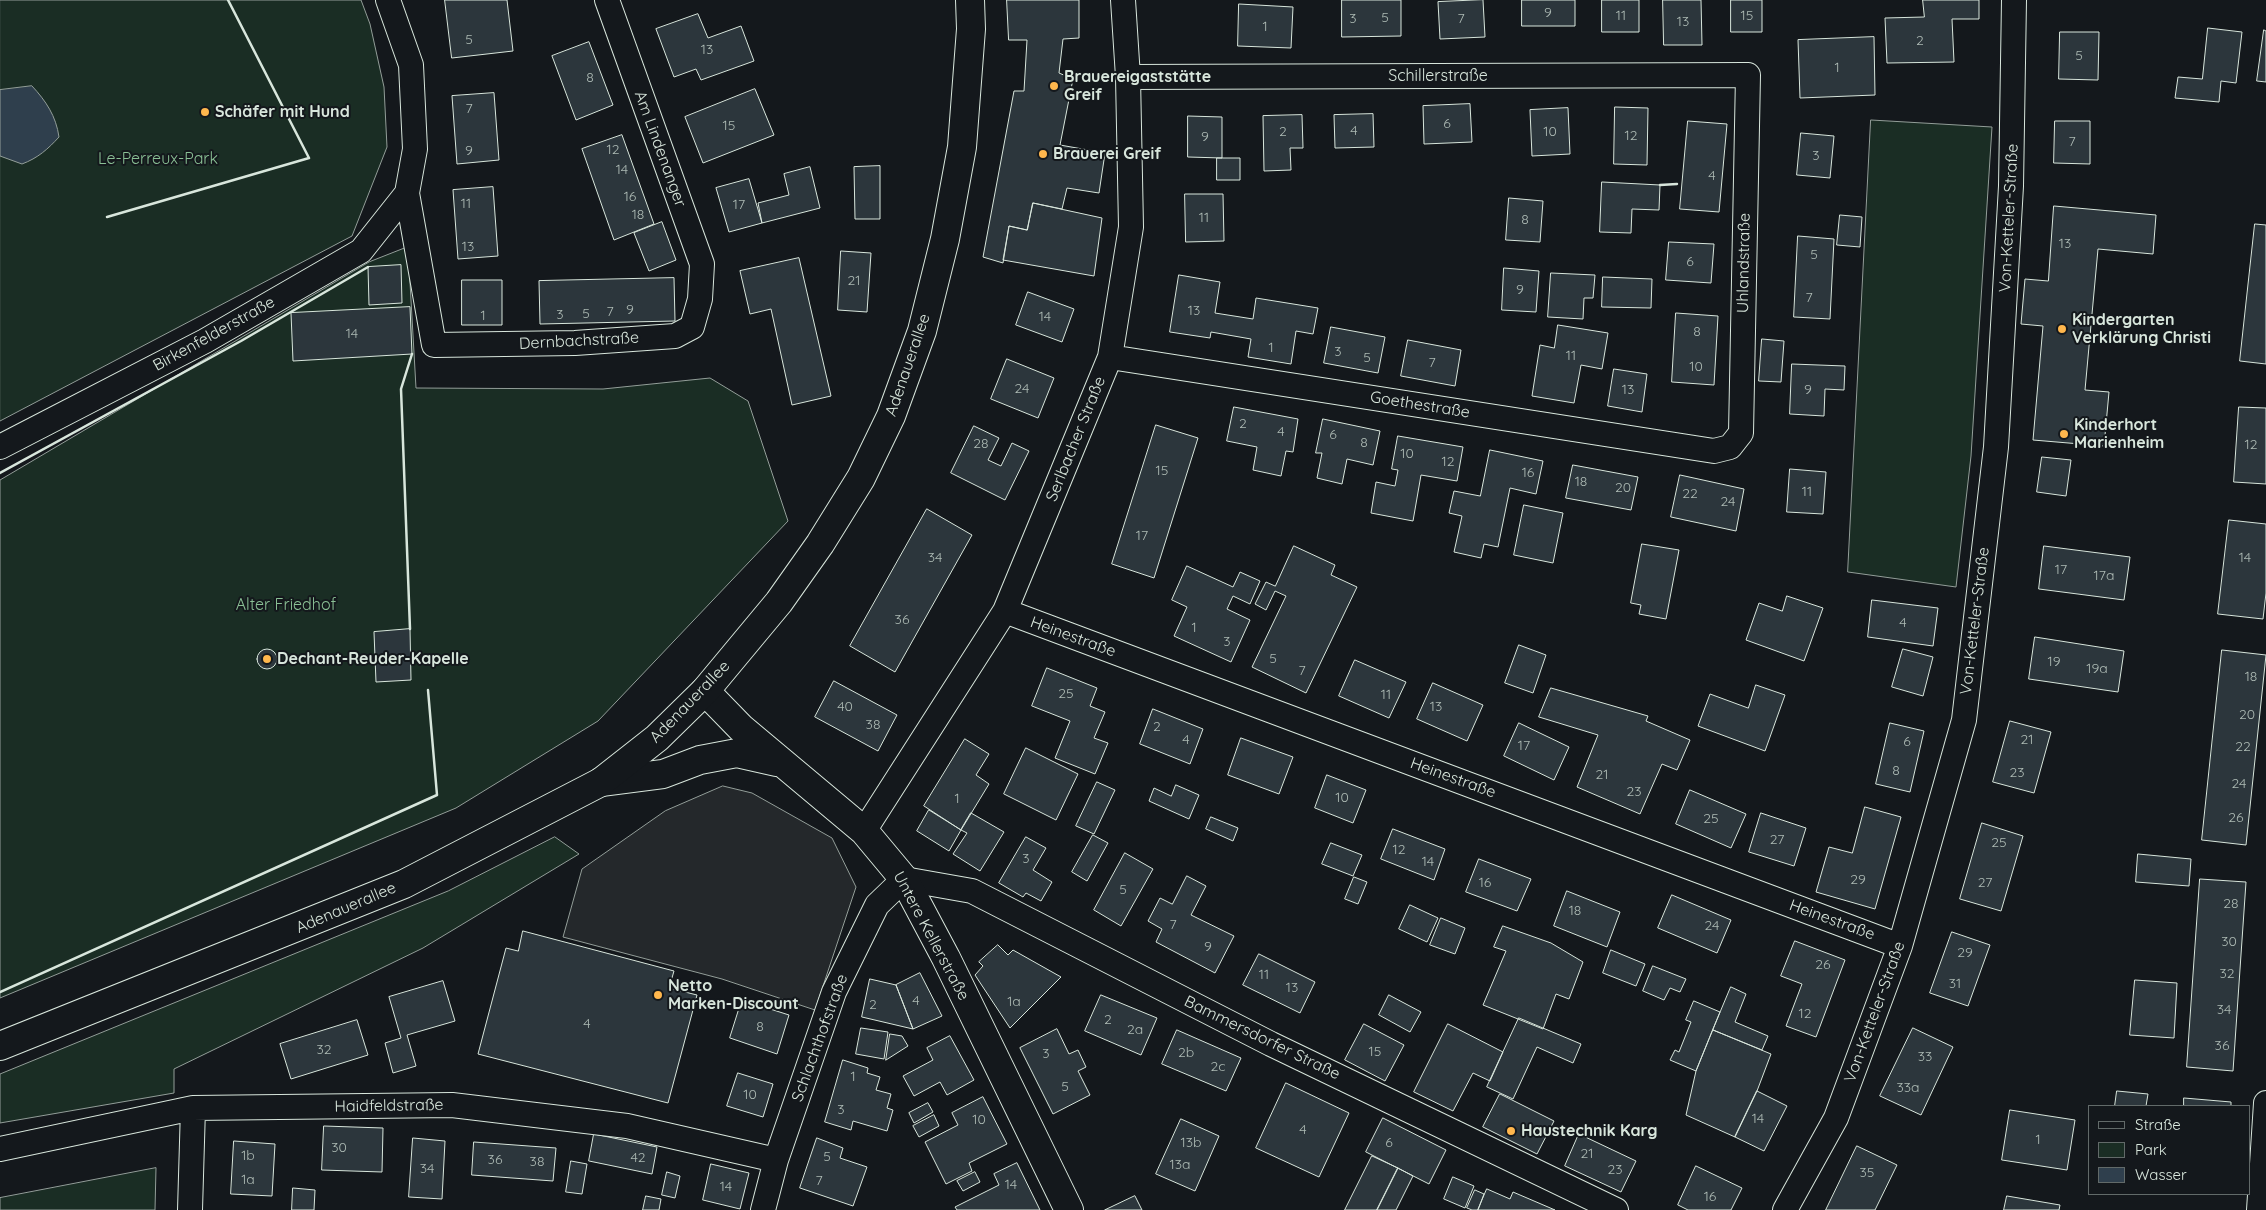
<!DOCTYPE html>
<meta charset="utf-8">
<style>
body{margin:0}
#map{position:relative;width:2266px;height:1210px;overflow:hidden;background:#14181c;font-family:Quicksand,sans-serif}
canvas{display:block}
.legend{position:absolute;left:2088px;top:1105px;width:162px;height:90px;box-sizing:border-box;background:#14181c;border:1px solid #626a69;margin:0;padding:6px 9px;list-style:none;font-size:15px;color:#d8e6dc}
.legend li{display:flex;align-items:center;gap:10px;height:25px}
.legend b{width:25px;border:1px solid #626a69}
</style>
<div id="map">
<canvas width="2266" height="1210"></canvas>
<ul class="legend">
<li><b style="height:6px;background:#14181c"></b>Straße</li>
<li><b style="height:14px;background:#1a2d24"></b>Park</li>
<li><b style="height:14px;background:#2f3f4d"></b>Wasser</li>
</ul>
</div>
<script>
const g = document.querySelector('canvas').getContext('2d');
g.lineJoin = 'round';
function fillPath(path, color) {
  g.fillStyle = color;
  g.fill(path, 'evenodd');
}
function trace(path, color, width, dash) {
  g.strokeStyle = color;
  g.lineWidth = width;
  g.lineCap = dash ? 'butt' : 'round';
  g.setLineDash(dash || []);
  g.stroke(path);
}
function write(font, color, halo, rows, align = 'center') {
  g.font = font + ' Quicksand,sans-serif';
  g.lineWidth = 4;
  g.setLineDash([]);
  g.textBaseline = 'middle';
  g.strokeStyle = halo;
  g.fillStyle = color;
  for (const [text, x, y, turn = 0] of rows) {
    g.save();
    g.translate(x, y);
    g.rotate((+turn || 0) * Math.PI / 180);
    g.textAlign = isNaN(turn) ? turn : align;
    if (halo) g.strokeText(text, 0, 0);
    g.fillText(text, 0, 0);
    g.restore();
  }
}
const green = new Path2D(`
 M0,0H361L370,24L384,87L387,147L352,236L0,421Z
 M1871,120L1992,127L1971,456L1956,587L1848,572Z
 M408,247L416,388L603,389L710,378L748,401L788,521L598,721L456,808L0,998V480L369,262Z
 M555,837L579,854L423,948L174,1069V1093L0,1123V1074L448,891Z
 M156,1168L155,1210H0V1198Z`);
const parking = new Path2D(`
 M723,786L752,793L832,838L856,887L815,1010L722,979L563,937L582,869L665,811Z`);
const water = new Path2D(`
 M32,86C46,101 56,116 59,137C48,149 38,158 22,164L0,156V90Z`);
const building = new Path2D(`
 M445,0H507L513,51L452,58Z
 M1007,0H1079V38L1063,39L1059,73L1073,79L1060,145L1105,153L1099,193L1067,188L1062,209L1033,203L1027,230L1009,226L1003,263L983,257L1014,91H1024L1027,40H1009Z
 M1342,0H1401V36L1342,37Z
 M1483,0L1485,37L1440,39L1438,2Z
 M1522,0H1575V26H1522Z
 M1602,0H1639V32H1602Z
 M1663,0H1701L1702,45H1664Z
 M1731,0H1762V32H1731Z
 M1923,0H1979V19H1952L1954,62L1887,63L1885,18L1924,17Z
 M1239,4L1293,7L1291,48L1238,46Z
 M698,14L708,38L741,26L754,61L701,80L696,69L674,77L656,29Z
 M2208,28L2242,32L2236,83L2221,81L2219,102L2175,98L2178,77L2202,79Z
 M2264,30L2266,31V82L2257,81Z
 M2060,32H2099L2098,80L2059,79Z
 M1874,37L1875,95L1800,98L1798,40Z
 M589,42L613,105L576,120L552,56Z
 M755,89L774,135L703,163L685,117Z
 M494,93L499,160L457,164L452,96Z
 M1470,104L1472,142L1424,144L1423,106Z
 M1615,107L1648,108L1647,165L1614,164Z
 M1568,108L1570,154L1532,156L1530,110Z
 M1373,114L1374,147L1335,148L1334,115Z
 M1302,115L1303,148H1290L1291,170L1264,171L1263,116Z
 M1188,116L1222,117V158L1188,157Z
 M1688,121L1727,124L1719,212L1680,209Z
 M2055,121H2090V164L2054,163Z
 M1801,133L1834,136L1830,178L1797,175Z
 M622,135L654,224L614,240L582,149Z
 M1217,158H1240V180H1217Z
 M880,166V219H855L854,167Z
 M810,167L820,208L762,223L758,203L789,195L784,174Z
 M749,179L762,223L729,232L716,188Z
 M1602,182L1660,185L1659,210L1632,209L1631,233L1600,232Z
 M493,187L498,256L458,259L453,190Z
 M1185,194H1223L1224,241L1186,242Z
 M1509,198L1543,201L1540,242L1506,240Z
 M1033,203L1102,218L1094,276L1003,260L1009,226L1027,230Z
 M2054,206L2156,215L2153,254L2098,249L2085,390L2109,392L2104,446L2033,440L2043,326L2021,324L2025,279L2048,281Z
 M1840,215L1862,217L1860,247L1837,245Z
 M662,222L676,260L649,271L634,233Z
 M2255,224L2266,225V364L2240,361Z
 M1798,236L1834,239L1830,319L1794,317Z
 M1669,242L1714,244L1711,283L1666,280Z
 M841,251L871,253L867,312L838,310Z
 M799,258L831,396L792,405L771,309L750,314L740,271Z
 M401,265L402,303L369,305L368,267Z
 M1504,268L1539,271L1536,312L1502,310Z
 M1551,273L1595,275L1593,298H1584L1583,319L1548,317Z
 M1179,275L1220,282L1215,313L1253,319L1256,298L1318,308L1313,334L1296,331L1291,364L1248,357L1251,339L1211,332L1210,338L1170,332Z
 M1603,277L1652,279L1651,308L1602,307Z
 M674,278L675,321L540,324L539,281Z
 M462,280H502V325H462Z
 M1028,292L1074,309L1062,342L1016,325Z
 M410,307L412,354L293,361L291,313Z
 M1676,313L1718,316L1714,385L1672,382Z
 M1558,325L1608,333L1602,369L1581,365L1574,403L1532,396L1540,345L1554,348Z
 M1331,327L1385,337L1378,373L1324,363Z
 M1762,339L1784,341L1781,382L1759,381Z
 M1408,340L1461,350L1455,386L1401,376Z
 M1007,359L1054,378L1038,418L991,399Z
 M1792,364L1845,366L1844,390L1825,389L1824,416L1790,414Z
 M1614,369L1647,374L1642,412L1608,406Z
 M1234,407L1298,419L1293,452L1286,451L1281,476L1253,470L1257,447L1227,441Z
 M2239,407L2266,408V484L2234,482Z
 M1323,419L1380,431L1373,465L1347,459L1342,484L1317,478L1322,453H1316Z
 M1156,425L1198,438L1154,578L1112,564Z
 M974,426L999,438L988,460L1001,466L1012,443L1029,451L1005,500L951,473Z
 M1398,436L1463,447L1457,481L1421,475L1413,521L1371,513L1376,482L1395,486L1398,470L1392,469Z
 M1490,450L1543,461L1536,494L1510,488L1498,547L1484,544L1481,558L1454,552L1462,516L1449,513L1454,491L1480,496Z
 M2042,457L2071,460L2066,496L2037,492Z
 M1573,465L1638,477L1631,510L1566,498Z
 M1790,469L1826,472L1823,514L1787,512Z
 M1680,475L1744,489L1736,531L1671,517Z
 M1524,505L1563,513L1553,563L1514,555Z
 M927,509L972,535L895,672L850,646Z
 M2229,520L2266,524V593L2263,619L2218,614Z
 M1642,544L1679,550L1666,619L1639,614L1641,605L1631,603Z
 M1294,546L1335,565L1331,575L1357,587L1306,693L1252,667L1286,596L1275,591L1266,610L1255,604L1266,582L1275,586Z
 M2044,546L2130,557L2124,600L2039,589Z
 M1187,566L1233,587L1240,572L1260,581L1250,604L1233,596L1227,609L1250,620L1231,662L1174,636L1187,607L1172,600Z
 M1787,596L1823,608L1804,661L1746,640L1759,603L1782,611Z
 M1872,600L1938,608L1933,646L1868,637Z
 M410,629L411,680L376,682L374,632Z
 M2035,637L2124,651L2118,692L2029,679Z
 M1519,645L1546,655L1533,693L1505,683Z
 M1903,649L1933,657L1923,696L1892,687Z
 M257 659a10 10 0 1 1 20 0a10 10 0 1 1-20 0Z
 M2222,650L2266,655L2246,845L2202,840Z
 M1355,660L1406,682L1389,718L1339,696Z
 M1047,668L1097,688L1090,706L1105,712L1094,738L1108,743L1095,774L1055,758L1070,721L1032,706Z
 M834,681L897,715L878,751L815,717Z
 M1433,683L1483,705L1467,741L1417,719Z
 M1756,685L1785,695L1765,751L1698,726L1710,694L1748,708Z
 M1551,688L1648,716L1646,721L1690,740L1677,770L1662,764L1640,814L1577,787L1598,735L1539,717Z
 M1153,709L1203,729L1190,764L1140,744Z
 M2010,721L2051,732L2034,793L1993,782Z
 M1519,723L1569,747L1554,780L1504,756Z
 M1890,723L1924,731L1910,792L1876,784Z
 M1241,738L1293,757L1279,794L1228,775Z
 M965,739L989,754L976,775L989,784L961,830L924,806Z
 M1026,748L1078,774L1056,820L1004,794Z
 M1327,775L1366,790L1353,823L1315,808Z
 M1097,782L1115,790L1094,834L1076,826Z
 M1176,785L1199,795L1189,819L1149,801L1154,788L1171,796Z
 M1690,790L1746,814L1731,848L1676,824Z
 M1865,807L1901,817L1875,909L1816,892L1829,847L1852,853Z
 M929,810L961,830L949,851L917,831Z
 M971,813L1004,832L980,871L953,854L967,833L961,830Z
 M1761,813L1806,828L1794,866L1749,852Z
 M1211,817L1238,828L1233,841L1206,829Z
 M1982,823L2023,836L2001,911L1960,899Z
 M1393,829L1445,849L1434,880L1381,859Z
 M1093,835L1108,843L1087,881L1072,872Z
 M1026,837L1046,848L1033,870L1052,882L1041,901L1026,893L1023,897L999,883Z
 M1331,843L1362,855L1353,876L1322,864Z
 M1125,853L1153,869L1121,926L1094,910Z
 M2138,854L2191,859L2189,886L2136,882Z
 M1479,859L1531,879L1517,911L1466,892Z
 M1187,876L1206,886L1191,915L1234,936L1215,973L1156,942L1162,929L1148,921L1160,898L1172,904Z
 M1354,877L1367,882L1358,904L1345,899Z
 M2200,879L2246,882L2233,1071L2187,1067Z
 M1567,891L1620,912L1607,947L1554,926Z
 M1672,895L1731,920L1717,953L1658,928Z
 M1410,905L1438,918L1427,942L1399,929Z
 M1441,918L1465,928L1455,954L1430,945Z
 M1503,926L1551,943L1583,962L1569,999L1556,994L1543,1029L1483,1005L1506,951L1494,947Z
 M523,931L674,971L669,988L697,995L668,1103L478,1054L506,948L518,951Z
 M1952,932L1990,945L1968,1006L1930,993Z
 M1795,941L1845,960L1816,1037L1786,1026L1802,984L1781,976Z
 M998,945L1008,955L1013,950L1061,977L1010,1028L975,975L983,966L979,962Z
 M1611,950L1645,964L1636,986L1603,973Z
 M1259,954L1315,982L1300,1013L1243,985Z
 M1653,966L1686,979L1680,992L1670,988L1664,1000L1643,991Z
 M920,973L942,1016L913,1029L896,985Z
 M870,979L896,985L913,1029L862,1017Z
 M2135,980L2177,983L2174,1038L2130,1035Z
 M443,981L455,1021L407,1035L416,1066L393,1073L385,1043L401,1038L389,997Z
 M1731,987L1746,994L1735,1022L1768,1036L1762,1050L1713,1030Z
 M1101,995L1157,1018L1141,1055L1085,1031Z
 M1389,995L1421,1012L1410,1032L1379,1015Z
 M742,1000L789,1015L777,1054L730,1038Z
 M1694,1001L1720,1012L1696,1071L1670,1060L1675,1050L1679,1052L1691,1022L1686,1020Z
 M1519,1018L1581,1044L1573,1063L1537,1047L1513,1099L1487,1087Z
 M357,1020L368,1055L291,1079L280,1044Z
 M1364,1024L1404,1045L1385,1081L1345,1060Z
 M1448,1024L1503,1052L1490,1081L1473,1073L1453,1111L1414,1092Z
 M861,1028L888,1032L884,1059L856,1054Z
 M1913,1028L1953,1047L1921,1115L1880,1096Z
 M1057,1029L1069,1054L1078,1050L1086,1067L1078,1071L1090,1095L1053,1114L1020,1048Z
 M1177,1030L1241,1058L1226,1091L1162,1064Z
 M1713,1030L1771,1054L1757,1091L1735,1137L1686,1115L1696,1071Z
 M890,1034L902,1036L908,1046L886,1060Z
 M950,1036L974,1080L947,1095L940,1082L914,1096L903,1076L933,1060L927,1048Z
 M843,1060L868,1068L867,1073L880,1077L876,1090L891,1094L887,1108L893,1110L887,1131L853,1121L851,1130L825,1122Z
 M738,1073L773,1084L763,1117L727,1106Z
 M1286,1083L1349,1113L1319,1177L1256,1148Z
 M1757,1091L1787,1106L1764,1151L1735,1137Z
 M2117,1091L2148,1094L2146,1106H2115Z
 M1500,1094L1554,1121L1537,1154L1483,1127Z
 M983,1097L1007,1144L969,1163L972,1171L946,1184L925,1142L958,1125L952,1113Z
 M2184,1098L2231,1102V1106H2184Z
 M928,1103L933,1112L914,1123L909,1113Z
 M2010,1110L2075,1120L2067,1170L2002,1160Z
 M934,1115L939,1126L919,1137L913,1126Z
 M1383,1118L1446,1150L1429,1184L1366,1152Z
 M1181,1119L1219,1136L1195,1191L1156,1174Z
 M324,1126L383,1128L382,1172L322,1170Z
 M594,1134L657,1147L652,1174L589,1161Z
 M1579,1134L1636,1161L1621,1192L1565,1166Z
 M413,1138L445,1141L442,1199L409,1197Z
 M817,1138L843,1148L840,1158L867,1167L853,1206L800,1188Z
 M234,1141L275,1144L272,1196L231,1194Z
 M474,1142L556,1148L553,1181L472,1175Z
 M1857,1146L1897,1165L1875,1210H1826Z
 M1372,1156L1398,1168L1377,1210H1345Z
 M571,1161L587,1164L582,1194L566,1192Z
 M1017,1163L1040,1210H957L955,1207L999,1185L994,1174Z
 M711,1164L749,1173L740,1209L703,1200Z
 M1696,1166L1742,1188L1731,1210H1688L1678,1205Z
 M1398,1168L1413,1176L1396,1210H1377Z
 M667,1172L680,1176L675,1198L662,1195Z
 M975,1172L980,1182L963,1191L957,1181Z
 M1453,1177L1474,1186L1465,1208L1444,1199Z
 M293,1188L315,1190L314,1210H292Z
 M1487,1189L1510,1199L1513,1192L1555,1210H1478Z
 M1475,1190L1484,1194L1478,1210H1472L1467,1208Z
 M646,1196L661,1199L659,1210H643Z
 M1135,1196L1142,1210H1105Z
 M2007,1196L2060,1205L2059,1210H2004Z`);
const minor = new Path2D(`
 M388,0L411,65L415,149L407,193L434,345L575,343L675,336L692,327L700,299L702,264L607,0
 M1110,357L1714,451L1730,447L1741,433L1748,75L1128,77
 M0,447L205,341L361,251L407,193
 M1005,611L1900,946
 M864,831L1005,611L1110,357L1131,227L1128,77L1123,0
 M0,1149L193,1108L452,1105L627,1126L776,1160
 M190,1210L193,1108
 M763,1210L776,1160L834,992L877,905L904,879L972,891L1271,1044L1616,1210
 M1785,1210L1836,1118L1900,946L1964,720L1996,447L2011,186L2014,0
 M2259,1210L2266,1103`);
const tertiary = new Path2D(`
 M705,691L741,728L864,831L904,879L946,958L1069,1210
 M601,782L663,774L700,760L737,753L777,762`);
const secondary = new Path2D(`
 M0,1046L404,884L601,782L657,738L705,691L779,602L820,544L861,478L891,416L922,331L945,239L962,147L971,29L970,0`);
const wall = new Path2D(`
 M1660,185L1677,184
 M107,217L309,158L228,0
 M0,473L241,341L368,267
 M410,629L401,389L412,354
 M0,992L437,795L428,690`);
const markers = [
 [1054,86,5,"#ffb74d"],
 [205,112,5,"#ffb74d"],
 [1043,154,5,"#ffb74d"],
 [2062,329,5,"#ffb74d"],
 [2064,434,5,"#ffb74d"],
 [267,659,5,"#ffb74d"],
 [658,995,5,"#ffb74d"],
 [1511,1131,5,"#ffb74d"]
];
const numberNames = [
 ["9",1548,13],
 ["11",1621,16],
 ["15",1747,16],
 ["5",1385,18],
 ["3",1353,19],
 ["7",1461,19],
 ["13",1683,22],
 ["1",1265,27],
 ["5",469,40],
 ["2",1920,41],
 ["13",707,50],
 ["5",2079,56],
 ["1",1837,68],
 ["8",590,78],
 ["7",469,109],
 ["6",1447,124],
 ["15",729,126],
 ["4",1354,131],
 ["2",1283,132],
 ["10",1550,132],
 ["12",1631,136],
 ["9",1205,137],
 ["7",2072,142],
 ["12",613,150],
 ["9",469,151],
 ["3",1816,156],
 ["14",622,170],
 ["4",1712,176],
 ["16",630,197],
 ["11",466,204],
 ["17",739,205],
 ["18",638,215],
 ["11",1204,218],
 ["8",1525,220],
 ["13",2065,244],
 ["13",468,247],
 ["5",1814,255],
 ["6",1690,262],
 ["21",854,281],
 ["9",1520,290],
 ["7",1809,298],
 ["9",630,310],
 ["13",1194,311],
 ["7",610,312],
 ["5",586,314],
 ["3",560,315],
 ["1",483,316],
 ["14",1045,317],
 ["8",1697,332],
 ["14",352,334],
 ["1",1271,348],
 ["3",1338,352],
 ["11",1571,356],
 ["5",1367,358],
 ["7",1432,363],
 ["10",1696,367],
 ["24",1022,389],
 ["13",1628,390],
 ["9",1808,390],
 ["2",1243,424],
 ["4",1281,432],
 ["6",1333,435],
 ["8",1364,443],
 ["28",981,444],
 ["12",2251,445],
 ["10",1407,454],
 ["12",1448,462],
 ["15",1162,471],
 ["16",1528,473],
 ["18",1581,482],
 ["20",1623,488],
 ["11",1807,492],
 ["22",1690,494],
 ["24",1728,502],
 ["17",1142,536],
 ["34",935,558],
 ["14",2245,558],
 ["17",2061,570],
 ["17a",2104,576],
 ["36",902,620],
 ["4",1903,623],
 ["1",1194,628],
 ["3",1227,642],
 ["5",1273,659],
 ["19",2054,662],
 ["19a",2097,669],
 ["7",1302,671],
 ["18",2251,677],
 ["25",1066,694],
 ["11",1386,695],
 ["40",845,707],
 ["13",1436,707],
 ["20",2247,715],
 ["38",873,725],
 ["2",1157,727],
 ["4",1186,740],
 ["21",2027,740],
 ["6",1907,742],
 ["17",1524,746],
 ["22",2243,747],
 ["8",1896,771],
 ["23",2017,773],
 ["21",1602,775],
 ["24",2239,784],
 ["23",1634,792],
 ["10",1342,798],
 ["1",957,799],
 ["26",2236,818],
 ["25",1711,819],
 ["27",1777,840],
 ["25",1999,843],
 ["12",1399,850],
 ["3",1026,859],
 ["14",1428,862],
 ["29",1858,880],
 ["16",1485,883],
 ["27",1985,883],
 ["5",1123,890],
 ["28",2231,904],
 ["18",1575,911],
 ["7",1173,925],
 ["24",1712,926],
 ["30",2229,942],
 ["9",1208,947],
 ["29",1965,953],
 ["26",1823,965],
 ["32",2227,974],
 ["11",1264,975],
 ["31",1955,984],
 ["13",1292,988],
 ["4",916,1001],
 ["1a",1014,1002],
 ["2",873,1005],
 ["34",2224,1010],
 ["12",1805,1014],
 ["2",1108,1020],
 ["4",587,1024],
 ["8",760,1027],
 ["2a",1135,1030],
 ["36",2222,1046],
 ["32",324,1050],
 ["15",1375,1052],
 ["2b",1186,1053],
 ["3",1046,1054],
 ["33",1925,1057],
 ["2c",1218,1067],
 ["1",853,1077],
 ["5",1065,1087],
 ["33a",1908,1088],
 ["10",750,1095],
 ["3",841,1110],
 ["14",1758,1119],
 ["10",979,1120],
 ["4",1303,1130],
 ["1",2038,1140],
 ["13b",1191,1143],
 ["6",1389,1143],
 ["30",339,1148],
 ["21",1587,1154],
 ["1b",248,1156],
 ["5",827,1157],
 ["42",638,1158],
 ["36",495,1160],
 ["38",537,1162],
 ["13a",1180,1165],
 ["34",427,1169],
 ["23",1615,1170],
 ["35",1867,1173],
 ["1a",248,1180],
 ["7",819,1181],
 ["14",1011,1185],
 ["14",726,1187],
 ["16",1710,1197]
];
const streetNames = [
 ["Schillerstraße",1438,76],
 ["Am Lindenanger",660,149,70],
 ["Von-Ketteler-Straße",2009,218,-87],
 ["Uhlandstraße",1744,263,-89],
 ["Birkenfelderstraße",214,334,-29],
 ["Dernbachstraße",579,341,-3],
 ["Adenauerallee",908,365,-71],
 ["Goethestraße",1420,405,9],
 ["Serlbacher Straße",1076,439,-68],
 ["Von-Ketteler-Straße",1975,621,-83],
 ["Heinestraße",1073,637,20],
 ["Adenauerallee",690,702,-46],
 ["Heinestraße",1453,778,20],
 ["Adenauerallee",346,908,-23],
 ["Heinestraße",1832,920,20],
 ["Untere Kellerstraße",931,936,62],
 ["Von-Ketteler-Straße",1875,1012,-70],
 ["Schlachthofstraße",820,1038,-70],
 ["Bammersdorfer Straße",1262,1038,26],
 ["Haidfeldstraße",389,1106,-1]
];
const poiNames = [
 ["Brauereigaststätte",1064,77],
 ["Greif",1064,95],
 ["Schäfer mit Hund",215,112],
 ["Brauerei Greif",1053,154],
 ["Kindergarten",2072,320],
 ["Verklärung Christi",2072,338],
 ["Kinderhort",2074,425],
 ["Marienheim",2074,443],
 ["Dechant-Reuder-Kapelle",277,659],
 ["Netto",668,986],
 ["Marken-Discount",668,1004],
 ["Haustechnik Karg",1521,1131]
];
const parkNames = [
 ["Le-Perreux-Park",158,159],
 ["Alter Friedhof",286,605]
];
fillPath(green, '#1a2d24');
trace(green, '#939e99', 1);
fillPath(parking, '#24282b');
trace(parking, '#939e99', 1);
fillPath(water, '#2f3f4d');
trace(water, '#939e99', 1);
fillPath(building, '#2c363c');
trace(building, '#d8e6dc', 1);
trace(minor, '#d8e6dc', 26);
trace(tertiary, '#d8e6dc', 30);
trace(secondary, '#d8e6dc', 30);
trace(minor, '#14181c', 24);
trace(tertiary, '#14181c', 28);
trace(secondary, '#14181c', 28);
trace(wall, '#d8e6dc', 2.5);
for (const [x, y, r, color] of markers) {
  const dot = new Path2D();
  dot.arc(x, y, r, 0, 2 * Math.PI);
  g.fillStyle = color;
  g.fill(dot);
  trace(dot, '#14181c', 2);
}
write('14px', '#adbab4', null, numberNames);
write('16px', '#d8e6dc', '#14181c', streetNames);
write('bold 16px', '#d8e6dc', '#14181c', poiNames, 'left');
write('16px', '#8ac095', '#14181c', parkNames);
</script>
